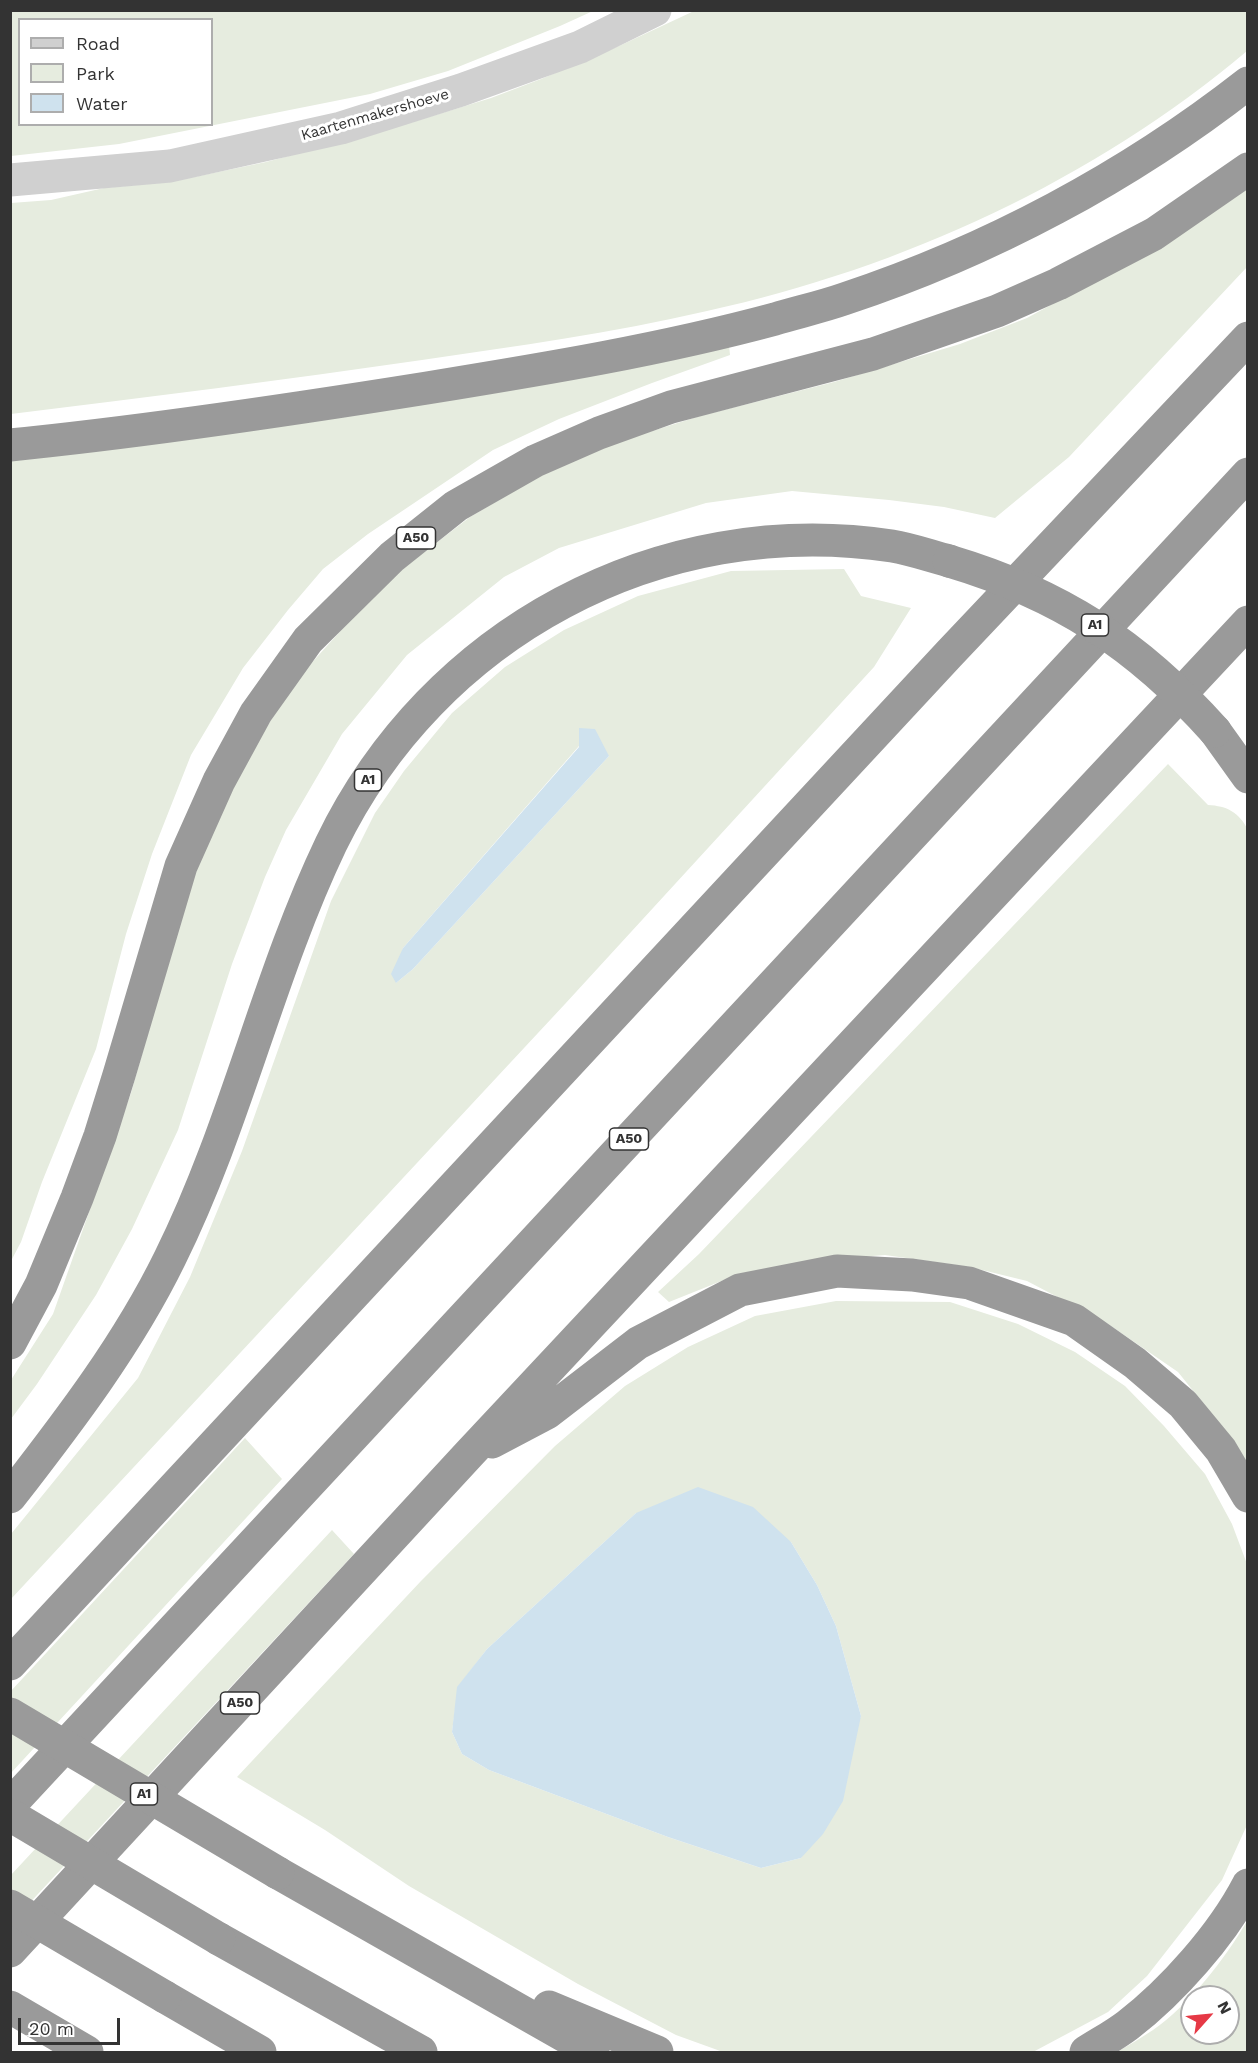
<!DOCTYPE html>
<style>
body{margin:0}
#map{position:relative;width:1258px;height:2063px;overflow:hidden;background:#fff;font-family:"Work Sans",sans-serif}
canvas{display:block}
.frame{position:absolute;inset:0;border:12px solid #333;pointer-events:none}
.legend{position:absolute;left:18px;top:18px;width:195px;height:108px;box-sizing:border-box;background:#fff;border:2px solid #adadad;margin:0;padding:8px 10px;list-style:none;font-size:18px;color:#333}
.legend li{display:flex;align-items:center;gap:12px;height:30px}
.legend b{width:30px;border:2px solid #adadad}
.north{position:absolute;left:1180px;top:1985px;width:60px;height:60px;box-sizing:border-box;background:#fff;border:2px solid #adadad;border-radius:50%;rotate:63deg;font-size:16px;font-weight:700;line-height:24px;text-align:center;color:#333}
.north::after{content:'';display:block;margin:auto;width:21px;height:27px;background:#e63946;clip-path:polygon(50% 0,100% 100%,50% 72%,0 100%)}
.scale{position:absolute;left:18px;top:2018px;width:102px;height:27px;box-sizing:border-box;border:3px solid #333;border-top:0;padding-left:8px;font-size:18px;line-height:21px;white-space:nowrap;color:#333;-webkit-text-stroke:4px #fff;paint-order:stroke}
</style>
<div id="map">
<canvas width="1258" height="2063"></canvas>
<div class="frame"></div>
<ul class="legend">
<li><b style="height:8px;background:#d0d0d0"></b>Road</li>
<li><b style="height:16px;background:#e6ecdf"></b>Park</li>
<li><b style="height:16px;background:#cfe2ee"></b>Water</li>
</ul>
<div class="north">N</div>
<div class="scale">20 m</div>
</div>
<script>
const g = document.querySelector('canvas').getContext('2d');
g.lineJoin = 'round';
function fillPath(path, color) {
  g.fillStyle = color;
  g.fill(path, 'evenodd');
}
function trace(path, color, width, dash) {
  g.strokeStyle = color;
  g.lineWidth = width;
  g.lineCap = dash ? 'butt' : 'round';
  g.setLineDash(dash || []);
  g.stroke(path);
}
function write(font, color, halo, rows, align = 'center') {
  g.font = font + ' "Work Sans",sans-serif';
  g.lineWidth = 6;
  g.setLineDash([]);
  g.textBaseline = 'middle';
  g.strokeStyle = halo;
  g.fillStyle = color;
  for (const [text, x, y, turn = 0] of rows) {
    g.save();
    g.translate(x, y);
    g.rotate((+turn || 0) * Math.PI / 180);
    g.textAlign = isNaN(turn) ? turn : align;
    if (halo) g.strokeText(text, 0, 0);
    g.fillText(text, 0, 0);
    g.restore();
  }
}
const green = new Path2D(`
 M10,11L11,10L593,11L560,26L448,71L370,94L119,144L11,156ZM20,20H212V124H20Z
 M694,11H1247V51C1094,180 903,268 707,311C613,333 517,346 422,360C285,380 148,397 11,414V203L51,200L104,188L170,182L266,162L390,129L491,98L541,79L619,46Z
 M1247,188V267L1069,457L995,518L944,507L889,500L792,491L706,503L559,548L504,577L407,655L342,734L286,830L265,877L232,964L178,1130L132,1229L96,1295L37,1384L11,1419V1380L53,1314L131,1093L191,882L231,783L297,679L384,583L470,517L558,465L620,441L700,416L834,382L960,344L1027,318L1142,255Z
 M729,345L730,355L652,383L559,419L493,450L368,534L323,569L288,610L243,668L191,755L152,854L126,934L96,1049L42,1182L21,1242L11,1261V458Z
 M844,569L861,596L911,608L874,667L565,1004L11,1599V1534L138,1378L190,1277L242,1151L331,901L375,813L404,771L452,713L505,667L564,630L638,596L731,571ZM579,746L609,756L413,969L396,983L403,948Z
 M1168,764L1208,805C1227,806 1239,812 1248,830L1247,1465L1235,1443L1178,1372L1105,1322L1027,1281L970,1267L885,1255L821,1260L724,1280L669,1302L658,1292L699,1254Z
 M836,1301L950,1302L1018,1324L1075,1352L1125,1386L1164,1426L1205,1474L1232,1524L1247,1564V1825L1222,1880L1147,1976L1108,2012L1033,2052H723L676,2035L578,1984L409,1886L325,1830L237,1777L421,1581L555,1446L625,1386L688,1347L755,1316ZM636,1513L791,1542L817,1585L836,1626L861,1716L801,1858L761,1868L668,1837L489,1770L462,1754L452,1732L458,1687L487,1649Z
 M245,1438L282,1479L11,1773L10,1692Z
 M332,1530L354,1554L11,1923L10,1876Z
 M1247,1921V2052H1117C1129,2045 1141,2038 1153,2030C1188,2006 1226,1958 1247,1921ZM1192,1997H1228V2033H1192Z`);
const water = new Path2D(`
 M579,728L595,729L609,756L413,969L396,983L391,974L403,948L579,747Z
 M698,1487L753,1507L791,1542L817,1585L836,1626L861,1716L843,1801L823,1834L801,1858L761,1868L668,1837L489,1770L462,1754L452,1732L457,1687L487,1649L636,1513Z`);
const minor = new Path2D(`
 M10,180L170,166L341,128L461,90L580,47L655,10`);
const highway = new Path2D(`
 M10,445C150,431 289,410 427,388C544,369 660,350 775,319C798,312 821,307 844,299C989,251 1128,177 1248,83
 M1215,731L1248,777
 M10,1343L41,1285L77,1198L100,1136L119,1075L181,866L219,781L256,713L308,640L392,557L456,506L535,461L599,433L671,407L873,354L997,311L1058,284L1154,234L1248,169
 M492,1442L547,1413L638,1343L740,1290L837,1271L912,1275L969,1283L1074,1320L1135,1363L1183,1404L1221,1450L1248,1496
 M10,1497C69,1421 128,1344 170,1258C236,1125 267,978 331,844C433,633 659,511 892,546C911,549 930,556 949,561
 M10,1664L949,654L1248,338
 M10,1805L1248,474
 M278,1873L593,2052
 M219,1939L421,2052
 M10,1951L469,1454L1248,622
 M165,1997L260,2052
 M10,2007L87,2052
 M549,2007L657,2052
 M1086,2052C1100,2043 1115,2035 1128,2025C1172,1991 1222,1935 1248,1885`);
const highwayBridge = new Path2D(`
 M949,561C1060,594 1138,645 1215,731
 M10,1714L278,1873
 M10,1815L219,1939
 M10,1906L165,1997`);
const shields = [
 [416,538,39],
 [1095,625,27],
 [368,780,27],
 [629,1139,39],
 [240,1703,39],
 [144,1794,27]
];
const shieldNames = [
 ["A50",416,538],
 ["A1",1095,625],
 ["A1",368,780],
 ["A50",629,1139],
 ["A50",240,1703],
 ["A1",144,1794]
];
const streetNames = [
 ["Kaartenmakershoeve",375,115,-16]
];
fillPath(green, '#e6ecdf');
fillPath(water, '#cfe2ee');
trace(minor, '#d0d0d0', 33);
trace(highway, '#9a9a9a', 33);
trace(highwayBridge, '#9a9a9a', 33);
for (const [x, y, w] of shields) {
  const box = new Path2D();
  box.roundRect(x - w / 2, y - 11, w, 22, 4.5);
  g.fillStyle = '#fff';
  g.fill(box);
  trace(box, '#333', 1.5);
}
write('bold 14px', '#333', null, shieldNames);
write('15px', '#333', '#fff', streetNames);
</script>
